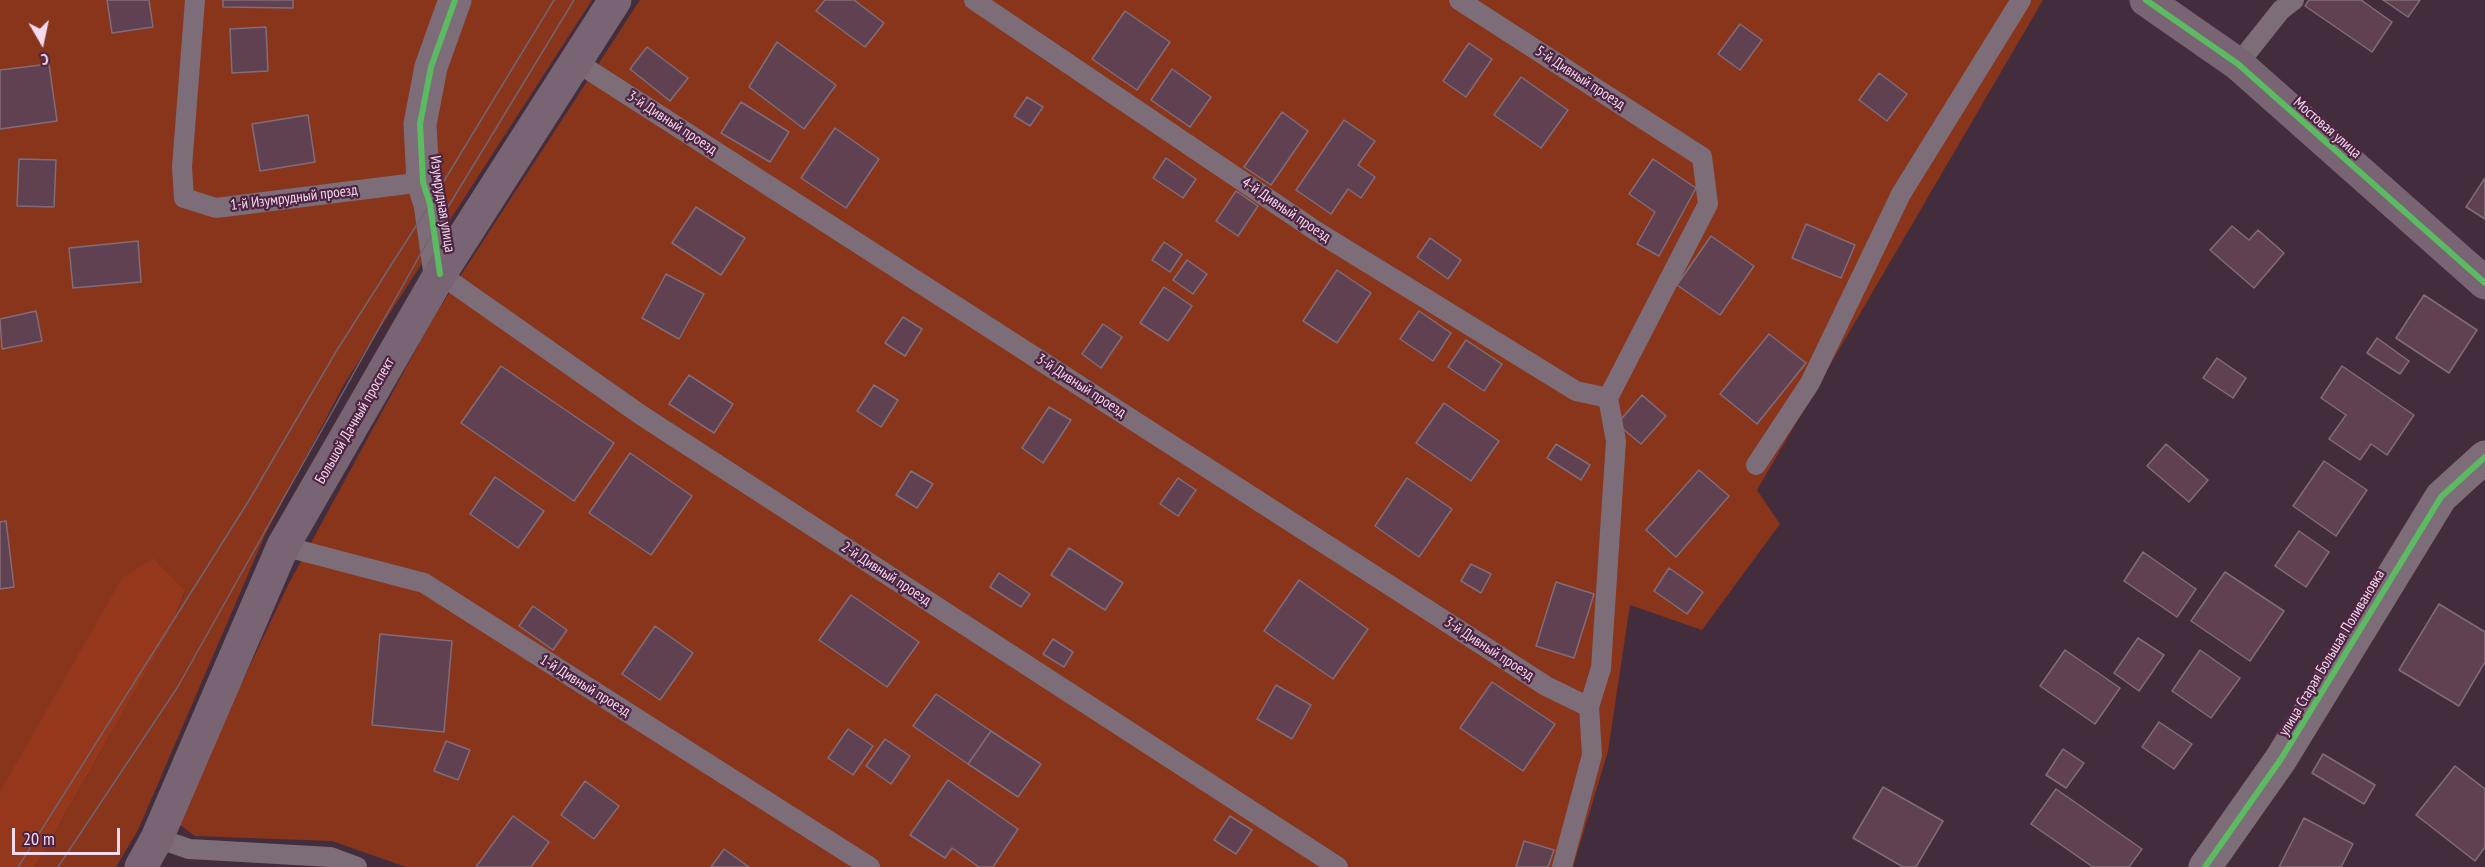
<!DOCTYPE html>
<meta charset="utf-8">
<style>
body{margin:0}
#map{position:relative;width:2485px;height:867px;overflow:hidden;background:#432d3d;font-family:"PT Sans Narrow",sans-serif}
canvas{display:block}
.north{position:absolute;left:12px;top:12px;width:60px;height:60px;-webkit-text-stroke:4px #4d2342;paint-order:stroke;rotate:171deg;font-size:16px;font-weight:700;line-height:24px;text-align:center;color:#f5daed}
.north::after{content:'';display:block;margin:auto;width:21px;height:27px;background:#f5daed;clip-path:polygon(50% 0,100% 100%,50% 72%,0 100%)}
.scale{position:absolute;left:12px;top:828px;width:108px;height:27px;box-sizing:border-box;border:3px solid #f5daed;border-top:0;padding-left:8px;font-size:18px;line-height:21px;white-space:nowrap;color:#f5daed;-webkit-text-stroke:4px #4d2342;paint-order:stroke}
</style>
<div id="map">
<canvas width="2485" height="867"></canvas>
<div class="north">С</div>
<div class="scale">20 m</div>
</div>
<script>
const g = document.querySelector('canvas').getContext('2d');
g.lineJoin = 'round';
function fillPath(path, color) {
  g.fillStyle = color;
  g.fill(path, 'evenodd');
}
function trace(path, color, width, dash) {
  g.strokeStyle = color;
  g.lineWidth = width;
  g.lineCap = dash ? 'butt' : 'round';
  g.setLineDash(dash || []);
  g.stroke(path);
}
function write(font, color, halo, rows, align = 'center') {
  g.font = font + ' "PT Sans Narrow",sans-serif';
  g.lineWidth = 4.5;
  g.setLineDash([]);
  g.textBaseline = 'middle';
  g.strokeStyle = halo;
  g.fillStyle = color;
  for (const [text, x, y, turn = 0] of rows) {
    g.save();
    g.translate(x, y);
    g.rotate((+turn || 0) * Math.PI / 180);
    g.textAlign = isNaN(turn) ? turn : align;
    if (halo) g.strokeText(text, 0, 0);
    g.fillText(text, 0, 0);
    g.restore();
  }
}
const green = new Path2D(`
 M0,0H592L344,384L265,535L138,830L116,867H35L169,632L185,592L155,559L0,804Z
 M640,0H2043L1757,490L1780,524L1702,630L1630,605L1608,751L1573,867H406L332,841L195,836L176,822L288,585L433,318Z`);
const forest = new Path2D(`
 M154,558L185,591L169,632L35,867H0V792L122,578Z`);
const building = new Path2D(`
 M107,0H149L153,27L112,33Z
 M223,0H293V8L223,7Z
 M825,0H854L884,23L865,47L816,11Z
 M2309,0H2361L2392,22L2372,52L2305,6Z
 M2383,0H2420L2408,17Z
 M1125,11L1170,42L1137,90L1092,59Z
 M1740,24L1762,40L1740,70L1718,54Z
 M266,27L268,71L232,73L230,29Z
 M777,42L836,85L804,129L749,87Z
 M1469,43L1492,59L1466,97L1443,81Z
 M647,47L688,78L670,101L630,69Z
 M49,64L57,121L0,129V70Z
 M1172,69L1211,97L1190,127L1151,100Z
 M1879,73L1907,94L1887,121L1859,100Z
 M1521,77L1568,110L1541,148L1494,115Z
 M1027,97L1043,107L1030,126L1014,116Z
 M741,102L789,132L770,162L721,133Z
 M1282,112L1308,131L1271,185L1244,167Z
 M308,115L315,162L260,171L252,124Z
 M1344,120L1375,141L1358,165L1375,177L1361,198L1348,189L1331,214L1296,190Z
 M835,128L879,159L846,208L801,178Z
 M1166,158L1196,179L1183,198L1153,178Z
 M19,159L56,160L54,207L17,206Z
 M1653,159L1696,188L1659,256L1637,244L1655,212L1629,194Z
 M2485,178V219L2466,207Z
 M1236,191L1258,206L1238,236L1216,221Z
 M696,207L745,238L721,275L672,243Z
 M1806,224L1855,245L1841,278L1792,258Z
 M2232,226L2249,240L2258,230L2284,253L2254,288L2210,250Z
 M1711,236L1754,266L1720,315L1677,285Z
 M1430,238L1461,260L1448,279L1417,257Z
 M138,241L141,282L73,288L69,248Z
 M1164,242L1182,254L1170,272L1152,260Z
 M1187,260L1207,274L1193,294L1173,280Z
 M1337,270L1371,293L1337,343L1303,321Z
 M666,274L704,294L679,339L642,318Z
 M1164,287L1192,306L1168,341L1140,323Z
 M2424,295L2477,330L2449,373L2396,338Z
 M36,311L42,341L2,349L0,319Z
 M1419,311L1451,333L1433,361L1400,339Z
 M903,317L922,329L905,356L885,343Z
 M1103,324L1122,337L1101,368L1082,354Z
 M1769,334L1806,363L1757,424L1720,394Z
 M2377,338L2409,361L2400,374L2367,353Z
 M1466,340L1502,364L1484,391L1448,367Z
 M2217,358L2246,378L2233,398L2203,378Z
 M501,366L614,443L574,501L461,423Z
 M2342,366L2414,415L2387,455L2371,444L2360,460L2329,439L2346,415L2321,398Z
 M689,375L733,404L714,433L669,404Z
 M874,385L898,400L881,427L857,411Z
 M1642,395L1666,416L1641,444L1617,424Z
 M1444,403L1499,441L1471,481L1416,443Z
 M1049,407L1071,420L1043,463L1022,448Z
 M1556,444L1590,465L1581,480L1547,458Z
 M2166,444L2208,480L2189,502L2147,466Z
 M630,453L692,496L651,555L589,513Z
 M2324,461L2367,490L2336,536L2293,506Z
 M1699,470L1729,496L1676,557L1646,530Z
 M911,471L933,484L917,508L896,495Z
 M495,477L544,511L518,548L470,514Z
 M1178,478L1196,490L1178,516L1160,504Z
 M1407,478L1452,509L1419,557L1375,526Z
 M6,521L14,587L0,589V522Z
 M2299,531L2329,552L2306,587L2275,566Z
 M1069,548L1123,583L1105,610L1051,575Z
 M2143,552L2196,589L2177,617L2124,581Z
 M1471,564L1491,574L1481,593L1461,581Z
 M1669,568L1703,592L1687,614L1654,591Z
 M2225,572L2284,611L2250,661L2191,621Z
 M999,573L1030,594L1021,607L990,587Z
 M1299,580L1368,629L1333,679L1264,631Z
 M1556,582L1594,594L1574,658L1536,646Z
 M851,595L919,642L887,687L819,640Z
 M2439,604L2485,632V662L2459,706L2399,670Z
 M533,606L567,630L553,650L519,626Z
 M655,626L693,653L660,700L622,674Z
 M380,634L452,641L444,732L372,725Z
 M2138,638L2164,655L2139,691L2114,673Z
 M1053,639L1073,652L1064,667L1043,654Z
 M2065,650L2120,688L2095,724L2040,686Z
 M2200,650L2240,678L2211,718L2172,691Z
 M1492,682L1555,724L1523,771L1460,728Z
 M1276,685L1311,705L1292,739L1257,719Z
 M936,694L991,731L968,764L913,726Z
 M2159,722L2192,744L2174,769L2142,747Z
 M848,729L873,746L853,775L828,758Z
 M991,731L1041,764L1018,797L968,764Z
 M885,739L910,756L891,784L866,766Z
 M446,741L470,750L458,780L434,771Z
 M2063,749L2084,763L2066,788L2046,775Z
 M2323,754L2375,785L2364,804L2312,773Z
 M2455,766L2485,789V847L2475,861L2416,815Z
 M948,780L1018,829L993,867H979L952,848L945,858L910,835Z
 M585,781L619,806L594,839L561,815Z
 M1883,787L1943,821L1916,867H1903L1853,838Z
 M2056,789L2142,849L2129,867H2093L2031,824Z
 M513,816L549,842L531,867H476Z
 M1230,816L1252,830L1236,854L1214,840Z
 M2304,818L2353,844L2341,867H2279Z
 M1524,841L1554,850L1548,867H1516Z
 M724,849L749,867H711Z`);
const lane = new Path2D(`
 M195,0L182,167L184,198L216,208L423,182
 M974,0L1316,231L1576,391L1608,398
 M1459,0L1702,157L1708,204L1608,398L1616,441L1601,668L1589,707L1592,755L1562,867
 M575,61L1546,686L1589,707
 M2238,64L2281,10L2294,0
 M440,274L641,415L1338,867
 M1756,465L1810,383L1901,194L2021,0
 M283,546L424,583L870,867
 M157,838L189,849L330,857L357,867`);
const street = new Path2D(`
 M440,274L430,204L423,182L420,124L431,67L455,0
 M2205,867L2281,759L2441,497L2485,457`);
const secondary = new Path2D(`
 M2146,0L2238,64L2485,283
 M141,867L157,838L283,546L440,274L615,0`);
const tram = new Path2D(`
 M18,867L248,502L337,350L430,204L554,0
 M58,867L177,688L434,230L574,0`);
const cycleway = new Path2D(`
 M2146,0L2238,64L2485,283
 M440,274L430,204L423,182L420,124L431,67L455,0
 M2205,867L2281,759L2441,497L2485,457`);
const streetNames = [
 ["5-й Дивный проезд",1580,78,33],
 ["3-й Дивный проезд",672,123,33],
 ["Мостовая улица",2327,128,41],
 ["1-й Изумрудный проезд",294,198,-7],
 ["Изумрудная улица",442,204,81],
 ["4-й Дивный проезд",1286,210,34],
 ["3-й Дивный проезд",1081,386,33],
 ["Большой Дачный проспект",355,421,-60],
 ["2-й Дивный проезд",886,574,33],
 ["3-й Дивный проезд",1489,649,33],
 ["улица Старая Большая Поливановка",2332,653,-59],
 ["1-й Дивный проезд",585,686,32]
];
fillPath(green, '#88351c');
fillPath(forest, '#95371a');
fillPath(building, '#604151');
trace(building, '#826c77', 1.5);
trace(lane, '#7d6d78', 20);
trace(street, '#7d6d78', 33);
trace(secondary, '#786472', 33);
trace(tram, '#756470', 1.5);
trace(cycleway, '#5cba63', 6);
write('15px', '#f5daed', '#4d2342', streetNames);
</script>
